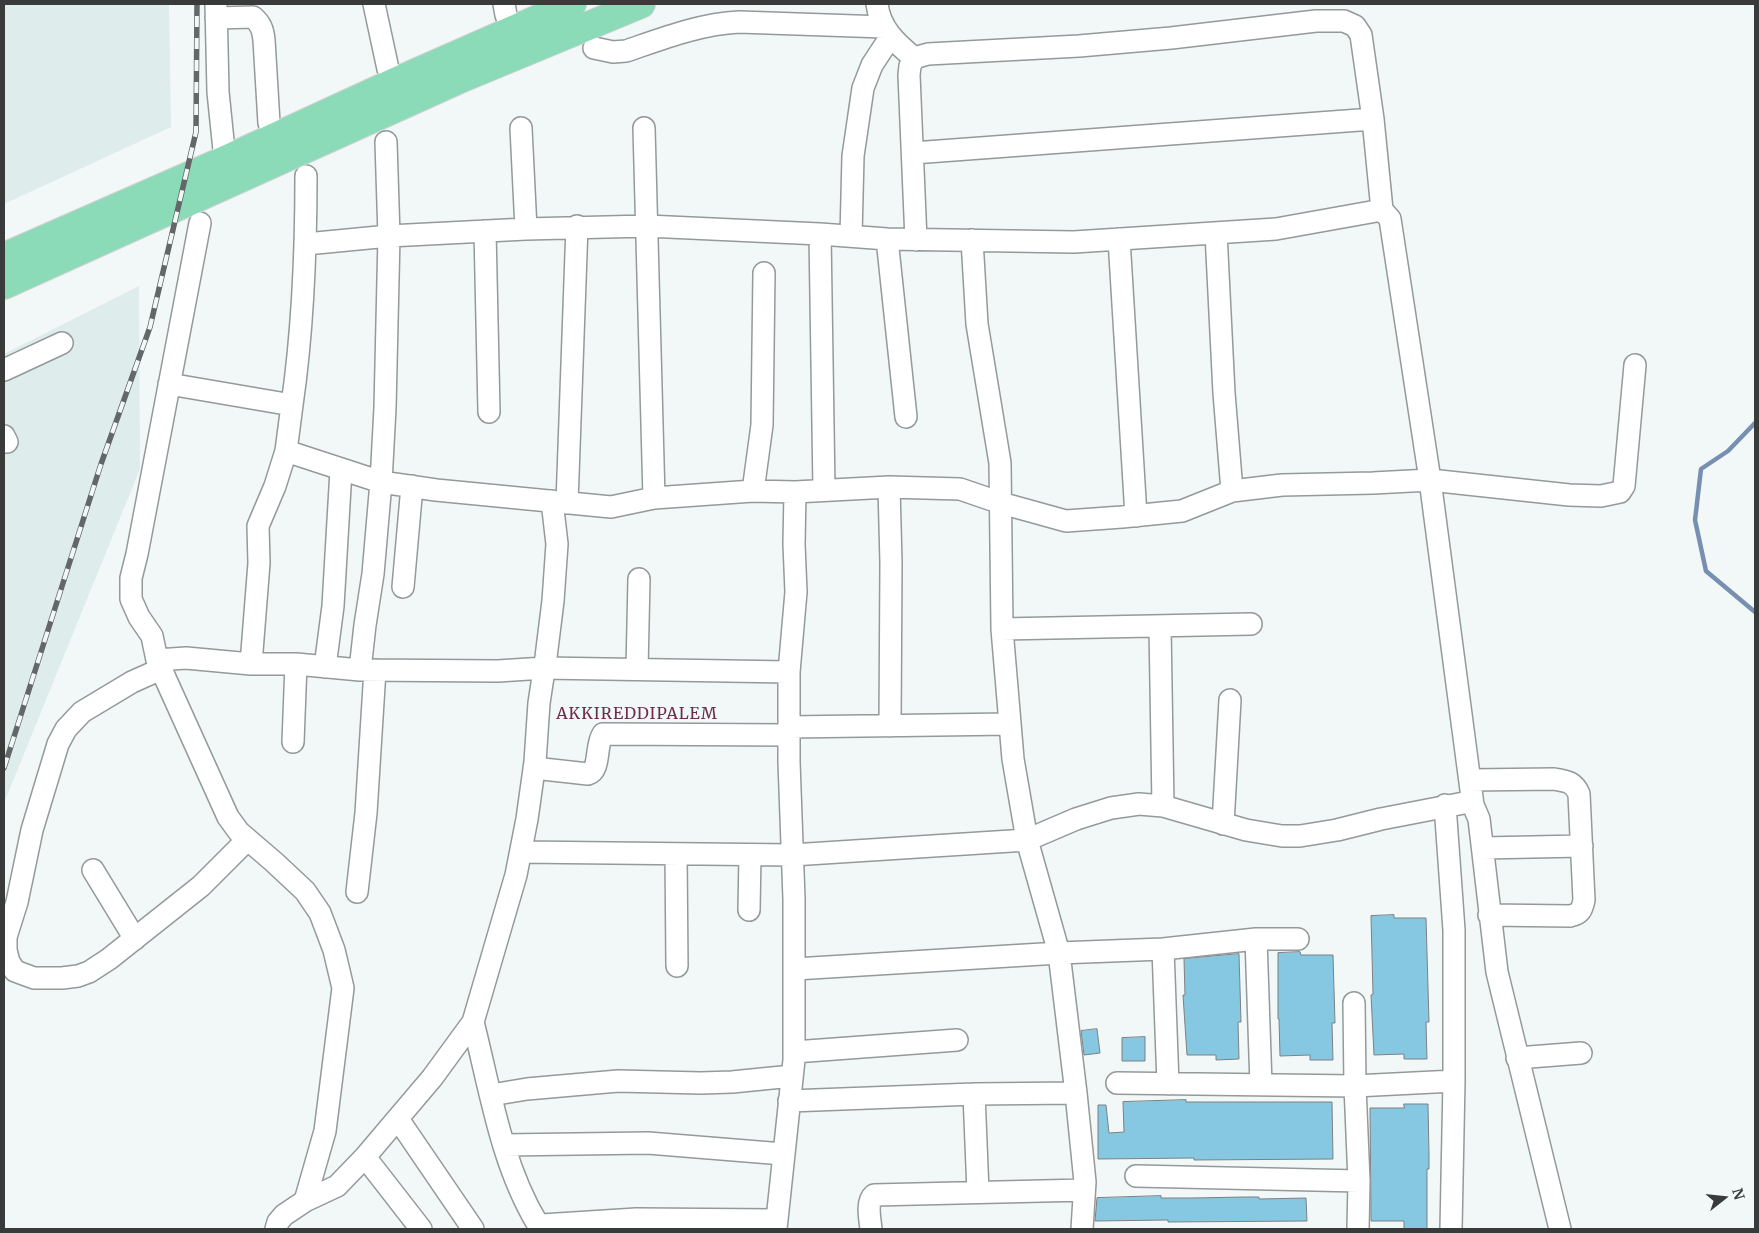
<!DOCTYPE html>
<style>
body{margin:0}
#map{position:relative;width:1759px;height:1233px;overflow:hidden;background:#f2f8f8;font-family:Merriweather,serif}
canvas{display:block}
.frame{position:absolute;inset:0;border:5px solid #393b3b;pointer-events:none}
.north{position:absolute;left:1699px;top:1173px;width:50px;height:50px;-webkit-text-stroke:4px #f2f8f8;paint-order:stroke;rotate:74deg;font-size:14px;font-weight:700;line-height:20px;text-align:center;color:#393b3b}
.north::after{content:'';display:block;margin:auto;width:18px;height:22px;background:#393b3b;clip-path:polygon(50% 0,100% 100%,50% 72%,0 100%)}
</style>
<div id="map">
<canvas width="1759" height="1233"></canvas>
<div class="frame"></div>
<div class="north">N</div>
</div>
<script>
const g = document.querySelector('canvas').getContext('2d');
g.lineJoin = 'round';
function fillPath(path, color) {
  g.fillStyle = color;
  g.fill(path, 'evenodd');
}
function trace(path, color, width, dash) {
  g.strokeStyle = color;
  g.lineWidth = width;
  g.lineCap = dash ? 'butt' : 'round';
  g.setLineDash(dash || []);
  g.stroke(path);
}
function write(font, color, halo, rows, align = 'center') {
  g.font = font + ' Merriweather,serif';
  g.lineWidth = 5;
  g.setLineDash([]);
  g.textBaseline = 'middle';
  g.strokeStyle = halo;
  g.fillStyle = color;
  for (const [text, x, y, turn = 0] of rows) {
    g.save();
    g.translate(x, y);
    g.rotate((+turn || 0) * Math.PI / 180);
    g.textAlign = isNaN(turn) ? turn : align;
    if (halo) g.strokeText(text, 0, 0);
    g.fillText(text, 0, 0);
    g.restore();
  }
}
const built = new Path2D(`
 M4,4H169L171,127L4,204Z
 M139,286L140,469L4,803V354Z`);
const stream = new Path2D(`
 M1755,423L1728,451L1701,469L1695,520L1706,571L1755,612`);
const building = new Path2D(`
 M1394,915V918H1426L1429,1022H1426L1427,1059H1404V1054L1374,1055L1371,995L1373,994L1371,916Z
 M1300,952L1301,955H1333L1335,1023H1332L1333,1060H1310V1055L1280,1056L1279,1019H1278V953Z
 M1239,954L1241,1022H1238L1239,1059L1216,1060V1055H1187L1183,995H1185L1184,959Z
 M1097,1029L1100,1053L1084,1055L1081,1031Z
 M1145,1037V1061H1122V1038Z
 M1186,1100V1102H1332L1333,1159L1194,1160V1158L1098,1159V1105H1106L1109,1133L1124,1132L1123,1102Z
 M1404,1104H1428L1429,1154V1169H1427V1229H1404V1221H1371L1370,1108H1404Z
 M1161,1196V1198H1192L1243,1197H1259V1199L1306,1198L1307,1221L1168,1222V1220L1095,1221L1097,1198Z`);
const minor = new Path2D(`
 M216,4L218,92L225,160
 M374,4L388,69
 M504,4L506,15
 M877,4C880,29 896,43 914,58
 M216,18L253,17C261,24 263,30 264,40L269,123
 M594,48L613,52L626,51C664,38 700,24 739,22L884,27
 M1373,119L1382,210
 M521,128L526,229
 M644,128L654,498
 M913,153L1373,119L1361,35L1355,26L1344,21H1316L1171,38L1079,46L928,54L914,58L910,66L909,75L916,240
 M200,223L137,554L131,578V599L139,617L152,636L157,660L228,817L239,832L274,862L305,891L320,913L334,950L343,988L325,1131L305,1201
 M485,231L489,412
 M1216,233L1224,393L1232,491
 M820,234L824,490
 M851,236L853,156L863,88L872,65L891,36
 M887,239L906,417
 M1119,239L1136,516
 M306,244L389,236L526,229L647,226L820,234L887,239L1074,242L1276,229L1382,210L1390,219L1430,480L1473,805
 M4,370L62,343
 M169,384L292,405L286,451
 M292,405C303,329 306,253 306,176
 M4,436L7,442
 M889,487L891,563L890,726
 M753,491L762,425L764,273
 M567,503L577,226
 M403,587L412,486
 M1160,626L1163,806
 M1002,629L1251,624
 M157,660L186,658L251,664H296L360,670L498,671L544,668L789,672
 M251,664L259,563L258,526L275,486L286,451L381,482L436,490L611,507L654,498L753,491L795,492L889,487L960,489L1001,503L1066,521L1122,517L1182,511L1232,491L1282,485L1373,483L1430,480L1569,495L1601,496L1620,492L1624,486L1635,365
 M325,667L333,606L341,470
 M161,669L132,682L82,712L66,729L58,744L32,830L17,902L6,937V950L9,962L15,971L34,978H62L78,976L89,972L109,959L201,886L247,840
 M637,669L639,579
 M360,670L365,625L373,574L381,482L385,408L389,236L386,142
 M789,727L1010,724
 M293,742L296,664
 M534,768L588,774C601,770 595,745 603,734L789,735
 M1470,780L1554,779C1567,781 1574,782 1579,794L1584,900C1582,910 1580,914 1570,916L1489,915
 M1223,824L1230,700
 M1483,848L1582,846
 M521,852L792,855L1027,840L1076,819L1111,808L1139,804L1163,806L1246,830L1282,836H1300L1337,830L1381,819L1469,802L1473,805L1479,819L1497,972L1560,1229
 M676,854L677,966
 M93,870L135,939
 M357,892L366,813L375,670
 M749,910L750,855
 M1256,939L1261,1085
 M1163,949L1168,1084
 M795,969L1059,953L1027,840L1013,759L1002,629L1000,463L977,324L972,240
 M1354,1003L1355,1086L1454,1081V930L1445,805
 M473,1022C490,1089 501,1163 537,1223L542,1225L636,1219L776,1220
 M794,1052L957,1040
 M1517,1058L1581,1053
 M1117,1083L1355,1086L1359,1181L1358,1229
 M974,1094L978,1192
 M491,1095L527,1089L618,1081L701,1083L732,1082L792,1076
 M789,1101L974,1094L1076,1093
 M398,1119L473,1229
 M504,1145L648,1143L783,1154
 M365,1157L421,1229
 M1136,1176L1359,1181
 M276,1229L278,1222L284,1215L305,1201L337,1186L365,1157L432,1078L473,1022L516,875L527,819L535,762L539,703L546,657L553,601L557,544L552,501
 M776,1229L794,1060V899L789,762V672L796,592L794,544L795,492
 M871,1229C870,1219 866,1202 874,1195L1084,1190
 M1082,1229L1085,1182L1076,1093L1059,953L1163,949L1256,939H1298
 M1451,1229L1454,1081`);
const major = new Path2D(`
 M4,257L225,160L395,82L572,4
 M4,285L460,79L641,4`);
const rail = new Path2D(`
 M4,768L101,464L150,327L196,132L197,4`);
const neighbourhoodNames = [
 ["AKKIREDDIPALEM",637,714]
];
fillPath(built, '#deeceb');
trace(stream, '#778fb0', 4.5);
fillPath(building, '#86c8e2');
trace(building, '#7c8082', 1);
trace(minor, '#949999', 24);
trace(major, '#d3d4d4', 30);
trace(minor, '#fff', 21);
trace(major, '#8cdbb8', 28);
trace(rail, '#646767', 5.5);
trace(rail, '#f2f8f8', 4, [11]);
g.letterSpacing = '1px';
write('16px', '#6d2c4a', '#f2f8f8', neighbourhoodNames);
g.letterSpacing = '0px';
</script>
